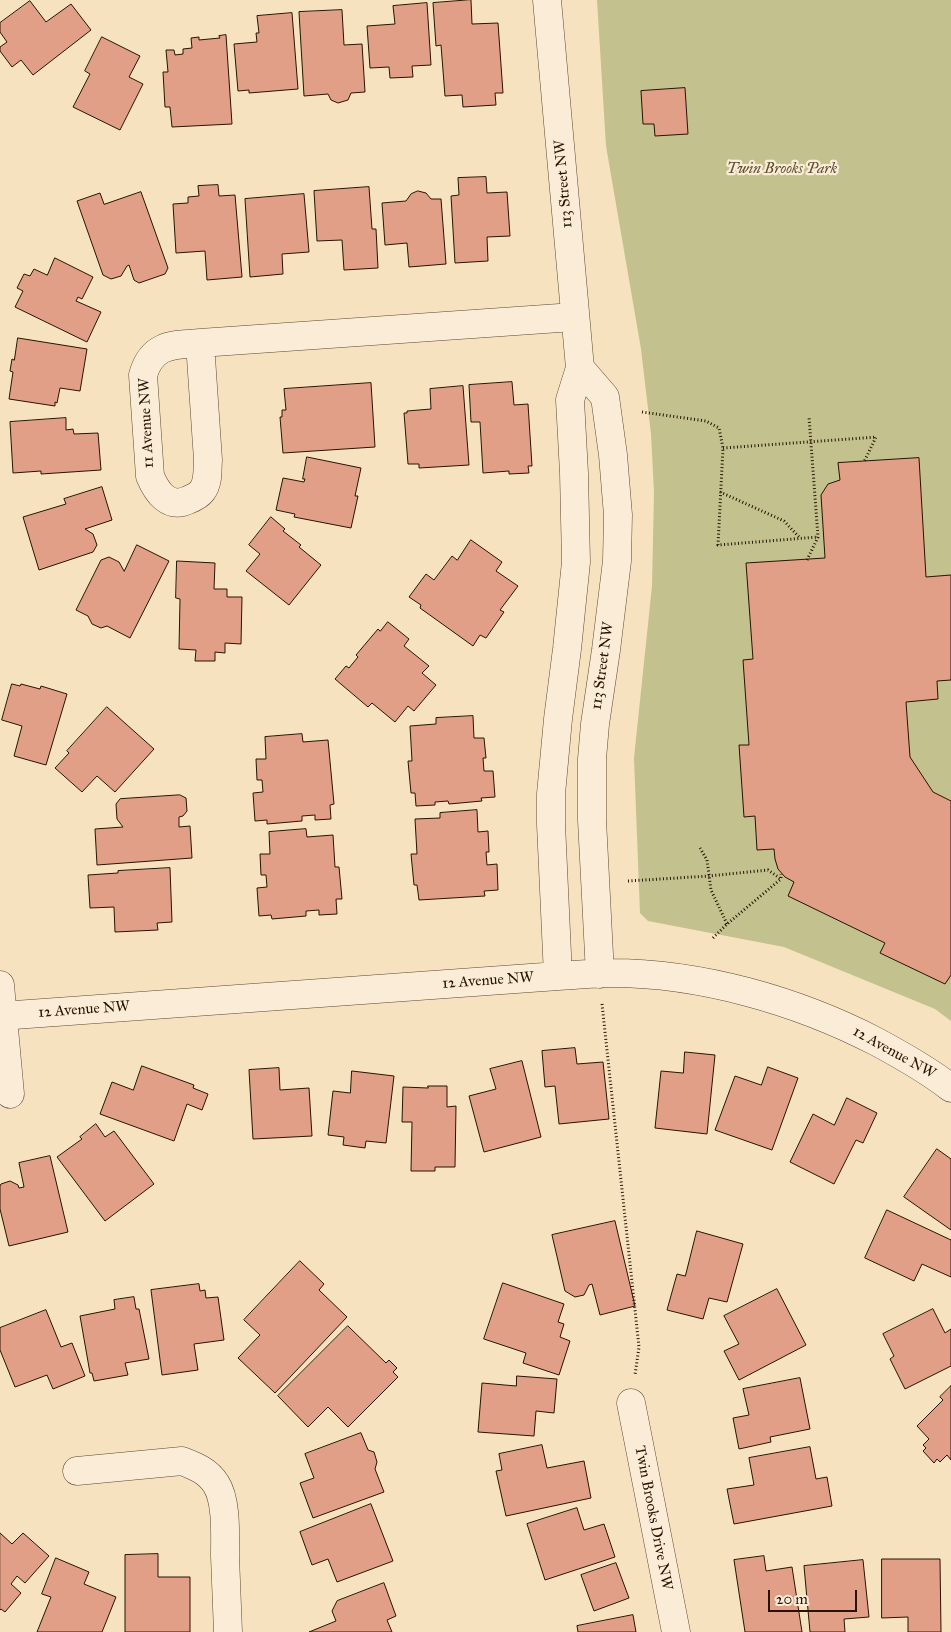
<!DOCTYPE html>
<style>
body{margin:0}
#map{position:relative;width:951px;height:1632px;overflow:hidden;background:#f7e2c0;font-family:"IM FELL Great Primer",serif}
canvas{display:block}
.scale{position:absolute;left:768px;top:1590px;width:89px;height:22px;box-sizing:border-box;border:2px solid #281300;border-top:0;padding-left:6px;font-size:15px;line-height:18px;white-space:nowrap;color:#281300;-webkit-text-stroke:4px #faecd6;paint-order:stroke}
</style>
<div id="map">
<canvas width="951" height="1632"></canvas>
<div class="scale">20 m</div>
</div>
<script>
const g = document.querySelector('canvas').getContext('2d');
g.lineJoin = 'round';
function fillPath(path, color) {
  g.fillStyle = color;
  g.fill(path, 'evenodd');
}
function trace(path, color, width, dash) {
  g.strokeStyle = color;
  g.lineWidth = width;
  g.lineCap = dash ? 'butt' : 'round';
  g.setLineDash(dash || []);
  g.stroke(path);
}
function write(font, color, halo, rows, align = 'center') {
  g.font = font + ' "IM FELL Great Primer",serif';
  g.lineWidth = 4.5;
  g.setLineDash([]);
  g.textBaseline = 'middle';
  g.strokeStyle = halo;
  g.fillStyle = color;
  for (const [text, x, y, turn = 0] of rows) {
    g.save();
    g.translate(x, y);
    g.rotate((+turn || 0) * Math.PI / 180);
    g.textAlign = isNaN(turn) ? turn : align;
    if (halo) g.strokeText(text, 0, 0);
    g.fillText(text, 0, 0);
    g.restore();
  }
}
const green = new Path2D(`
 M597,0H951V1021L935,1009L784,947L648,921L640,913L634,758L652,586L654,492L651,434L641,349L606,146Z`);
const building = new Path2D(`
 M471,0L472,24L498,23L503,93H495L496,105L463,107L462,95L445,96L441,45L436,46L433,3Z
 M30,1L46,22L71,4L91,30L33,75L21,60L12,67L0,51V47L7,42L0,32V23Z
 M427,3L431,65L412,66L413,77L390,78L389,67L370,68L367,26L395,24L393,6Z
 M342,10L344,45L362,44L365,92L351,93L348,100L338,103L331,100L328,94L304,96L299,12Z
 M292,13L298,89L249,93V90L238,91L234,44L257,42L256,33H259L257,16Z
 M226,35L232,124L172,127L170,107H165L163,72H168L166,50H174L175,55L183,54V49L192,48L191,38L199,37V40L220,38L219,36Z
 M102,37L140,56L129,77L143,84L120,130L73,107L90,74L85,71Z
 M685,88L688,134L655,136L654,124H643L641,91Z
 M486,177L487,193L507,192L510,236L487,237L488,261L455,263L451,196L459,195L458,178Z
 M218,185L219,196L235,195L242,277L207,280L205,251L176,253L173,204L188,203V197L199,196L198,186Z
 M369,187L372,229H376L378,268L344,270L342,240L317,241L314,191Z
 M418,191L426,193L431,199H441L446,264L409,267L407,243L385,245L382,203L406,201L411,194Z
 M141,192L168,268L165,274L139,283L134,280L129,265L127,266L121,276L111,279L103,275L77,201L100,193L104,204Z
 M304,194L309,252L282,254L283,274L250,277L245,199Z
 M55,258L93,277L82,299L78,297L76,301L101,312L87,342L15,307L23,291L17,288L24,274L30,276L34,269L47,275Z
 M18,338L87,349L80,391L60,388L57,403L55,402V406L9,399L13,372L10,371L12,359L14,360Z
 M512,382L514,405L528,404L532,466H528L529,473L509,474V471L483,473L480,422H471L469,385Z
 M371,383L375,447L283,453L280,417H282V410H286L284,389Z
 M463,386L469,465L419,468V464H408L404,413H407V411L431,409L430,389Z
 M66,418V430L73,429L74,434L98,433L101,470L41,474V471L13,473L10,422Z
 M307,457L361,468L355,496H358L351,528L294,517L295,514L276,510L283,478L304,482L305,479H303Z
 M919,458L926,577L951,575V680L937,681L938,699L906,702L910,757L933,792L951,801V975L945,984L880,953L885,943L788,896L794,882L785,877L778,869L775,859L774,849L757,850L755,816L744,817L739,745H749L743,660L753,659L746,563L825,558L821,495L828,484L840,480L838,463Z
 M102,487L112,520L85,529L93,534L97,545L93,552L39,570L23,517L66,504L64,499Z
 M271,517L285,529L283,531L301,545L299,547L321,565L289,605L246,571L260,554L249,545Z
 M471,540L502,562L496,571L518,586L500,610L504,612L486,638L480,635L473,646L420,608L421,605L409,597L426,574L434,580L452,556L457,560Z
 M137,545L169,561L130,638L107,626L101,628L92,624L88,616L76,610L101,560L109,557L119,562L124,571Z
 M177,561L215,563L214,589H227V597H242L241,644L225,643V653L215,652V661H195L196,650L179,649L180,599L176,598Z
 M388,622L409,639L404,646L429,666L422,673L436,685L414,711L408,706L395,722L372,703L368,707L335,679L346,666L349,668L358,657L356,655L378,629L380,631Z
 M12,684L20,686L21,684L40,689L41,686L67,694L46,765L14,756L22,726L2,720Z
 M107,707L154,749L115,792L97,776L82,792L55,768L69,753L67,751Z
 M473,716L474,738H484L486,758H483L484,771H493L495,797L481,798L482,801L449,804L448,801L435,802V805L416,806L415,793H411L408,761H412L410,726L436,724V718Z
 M302,734L303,742L328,740L334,804L330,805L331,819L315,820V815L302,816V821L267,824V820L255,821L253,793L263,792L262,780H257L256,759H266L265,737Z
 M180,795L186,798L187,811L183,816L179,817V827L190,826L192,858L97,865L95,829L123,827L117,819L116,804L120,799Z
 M477,810L478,832L488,831L489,852H486L487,865L497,864L498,890L484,891L485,896L419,900L417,885H414L411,854H417L415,819L440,818V813Z
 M306,829L307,837L333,835L335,867H339L342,899H336L337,914L319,915V910L306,911V916L272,919L271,915L259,916L257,888L267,887L266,875H261L260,854H270L269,832Z
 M170,868L172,922L157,923L158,930L115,932L114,907L90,908L88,875L118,873V871Z
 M575,1048L577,1064L603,1062L609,1119L559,1124L555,1086L545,1087L542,1051Z
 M685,1052L715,1055L707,1134L655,1128L661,1071L683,1073Z
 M522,1061L541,1137L484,1152L469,1096L496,1089L490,1069Z
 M142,1066L194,1085L193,1088L208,1094L202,1110L187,1104L174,1141L100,1114L112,1082L133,1090Z
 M768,1067L798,1078L772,1150L715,1130L735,1076L761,1085Z
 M279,1068L280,1090L309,1088L312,1136L253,1139L249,1070Z
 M352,1071L394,1076L386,1143L366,1141L365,1148L343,1145L344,1137L328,1135L333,1091L350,1093Z
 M428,1086H447V1107L456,1106L455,1167H435V1171H411L412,1122H402L403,1087L428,1088Z
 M847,1098L877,1113L863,1143L856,1140L834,1184L790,1162L813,1114L834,1125Z
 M96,1124L105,1137L114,1131L154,1184L105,1221L57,1157L82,1139L80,1137Z
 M937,1149L951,1159V1230L904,1197Z
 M50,1156L68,1232L9,1246L0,1209V1186L1,1184L10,1181L18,1185L19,1188L24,1187L19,1163Z
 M887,1210L951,1240V1277L922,1264L914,1281L865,1258Z
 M615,1221L635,1306L600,1315L592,1284L589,1285L584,1295L575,1297L565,1291L552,1235Z
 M697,1231L743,1244L727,1302L709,1298L703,1319L667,1310L677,1274L685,1276Z
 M300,1261L324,1284L319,1290L347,1317L275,1393L238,1358L260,1335L244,1320Z
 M503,1283L564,1304L558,1322L564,1324L560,1337L570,1341L559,1375L523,1363L526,1353L484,1339Z
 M199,1284L200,1291L205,1290L206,1298L218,1297L224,1340L194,1344L198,1370L162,1375L151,1290Z
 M777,1289L806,1345L739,1380L724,1351L739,1344L724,1316Z
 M134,1297L136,1309H139L149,1359L125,1363L128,1375L94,1381L92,1373H90L80,1316L115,1309L114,1300Z
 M933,1309L945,1333L951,1329V1366L905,1389L890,1359L894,1356L883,1334Z
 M46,1310L61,1347L72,1343L85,1376L53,1389L47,1375L15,1387L0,1350V1328Z
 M348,1326L386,1363L389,1360L397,1368L393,1372L398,1377L348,1427L328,1407L308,1427L278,1396Z
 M517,1376L557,1379L554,1413L536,1411L534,1436L478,1432L482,1383L516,1386Z
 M800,1378L810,1429L770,1437L771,1442L739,1449L733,1418L749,1415L743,1389Z
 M951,1386V1460L947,1455L940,1462L937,1459L934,1463L923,1451L926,1448L923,1445L929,1439L917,1426L943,1400L940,1397Z
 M361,1433L368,1450L374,1452L377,1462L375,1469L384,1492L313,1518L300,1483L314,1478L305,1454Z
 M542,1445L547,1468L584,1461L591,1498L506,1516L496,1471L502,1470L499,1454Z
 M810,1447L816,1479L827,1477L832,1506L734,1524L727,1489L754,1485L749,1458Z
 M371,1504L393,1561L337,1582L328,1559L312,1565L300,1532Z
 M577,1508L584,1530L604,1524L615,1557L545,1580L527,1524Z
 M0,1533L12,1544L23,1533L49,1556L25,1583L17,1576L11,1584L21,1593L5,1612L1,1609L0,1610Z
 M158,1554V1577H190V1632H125V1555Z
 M764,1556L766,1571L792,1567L802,1632H745L734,1560Z
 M56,1558L89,1572L84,1584L116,1597L102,1632H37L51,1597L42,1594Z
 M882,1559H940L941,1632H908V1617L882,1618Z
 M863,1560L869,1617L844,1619L845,1632H810L804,1566Z
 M616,1563L629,1598L594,1611L581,1575Z
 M384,1583L396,1616L387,1620L392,1632H309L336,1621L332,1611L337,1601Z
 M633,1615L636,1632H578L577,1626Z`);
const path = new Path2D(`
 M642,412L706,421L719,428L723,448L718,545L818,537
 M723,448L876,437L864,462
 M720,492L784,521L800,538
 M807,560L818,537L809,417
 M700,848L707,860L711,890L727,924
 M628,881L709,876L768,870L781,879
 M713,938L727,924L781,879V874
 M602,1004L639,1347L635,1375`);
const minor = new Path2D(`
 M200,343L208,460C207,470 209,482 202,491C199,495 193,498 188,500C169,509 157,493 150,476L143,375C152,344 172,345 200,343L574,317
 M0,985L10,1094
 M631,1403L676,1632
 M77,1471L182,1461C195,1466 208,1471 216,1484C227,1501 225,1535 225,1556C226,1581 227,1607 228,1632`);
const tertiary = new Path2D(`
 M547,0L580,368L570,400L574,473L576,562L567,649L558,719L551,794V824L558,976
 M580,368L605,397L613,455L618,515L617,561L606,650L595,724L592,759V820L600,974
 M0,1016L558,976C576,975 594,973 611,973C701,973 798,1001 877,1042C903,1056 928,1070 951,1088`);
const parkNames = [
 ["Twin Brooks Park",782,169]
];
const streetNames = [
 ["113 Street NW",564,184,-95],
 ["11 Avenue NW",147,423,-93],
 ["113 Street NW",603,666,-82],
 ["12 Avenue NW",488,981,-4],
 ["12 Avenue NW",84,1010,-4],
 ["12 Avenue NW",894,1053,29],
 ["Twin Brooks Drive NW",653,1518,79]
];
fillPath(green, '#c3c18e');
fillPath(building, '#e19f87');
trace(building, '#281300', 1);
trace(minor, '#5c4730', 29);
trace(tertiary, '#5c4730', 29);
trace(path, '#281300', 3, [1, 2.5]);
trace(minor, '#faecd6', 28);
trace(tertiary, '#faecd6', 28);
write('italic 15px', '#5e5032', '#faecd6', parkNames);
write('15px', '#281300', '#faecd6', streetNames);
</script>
